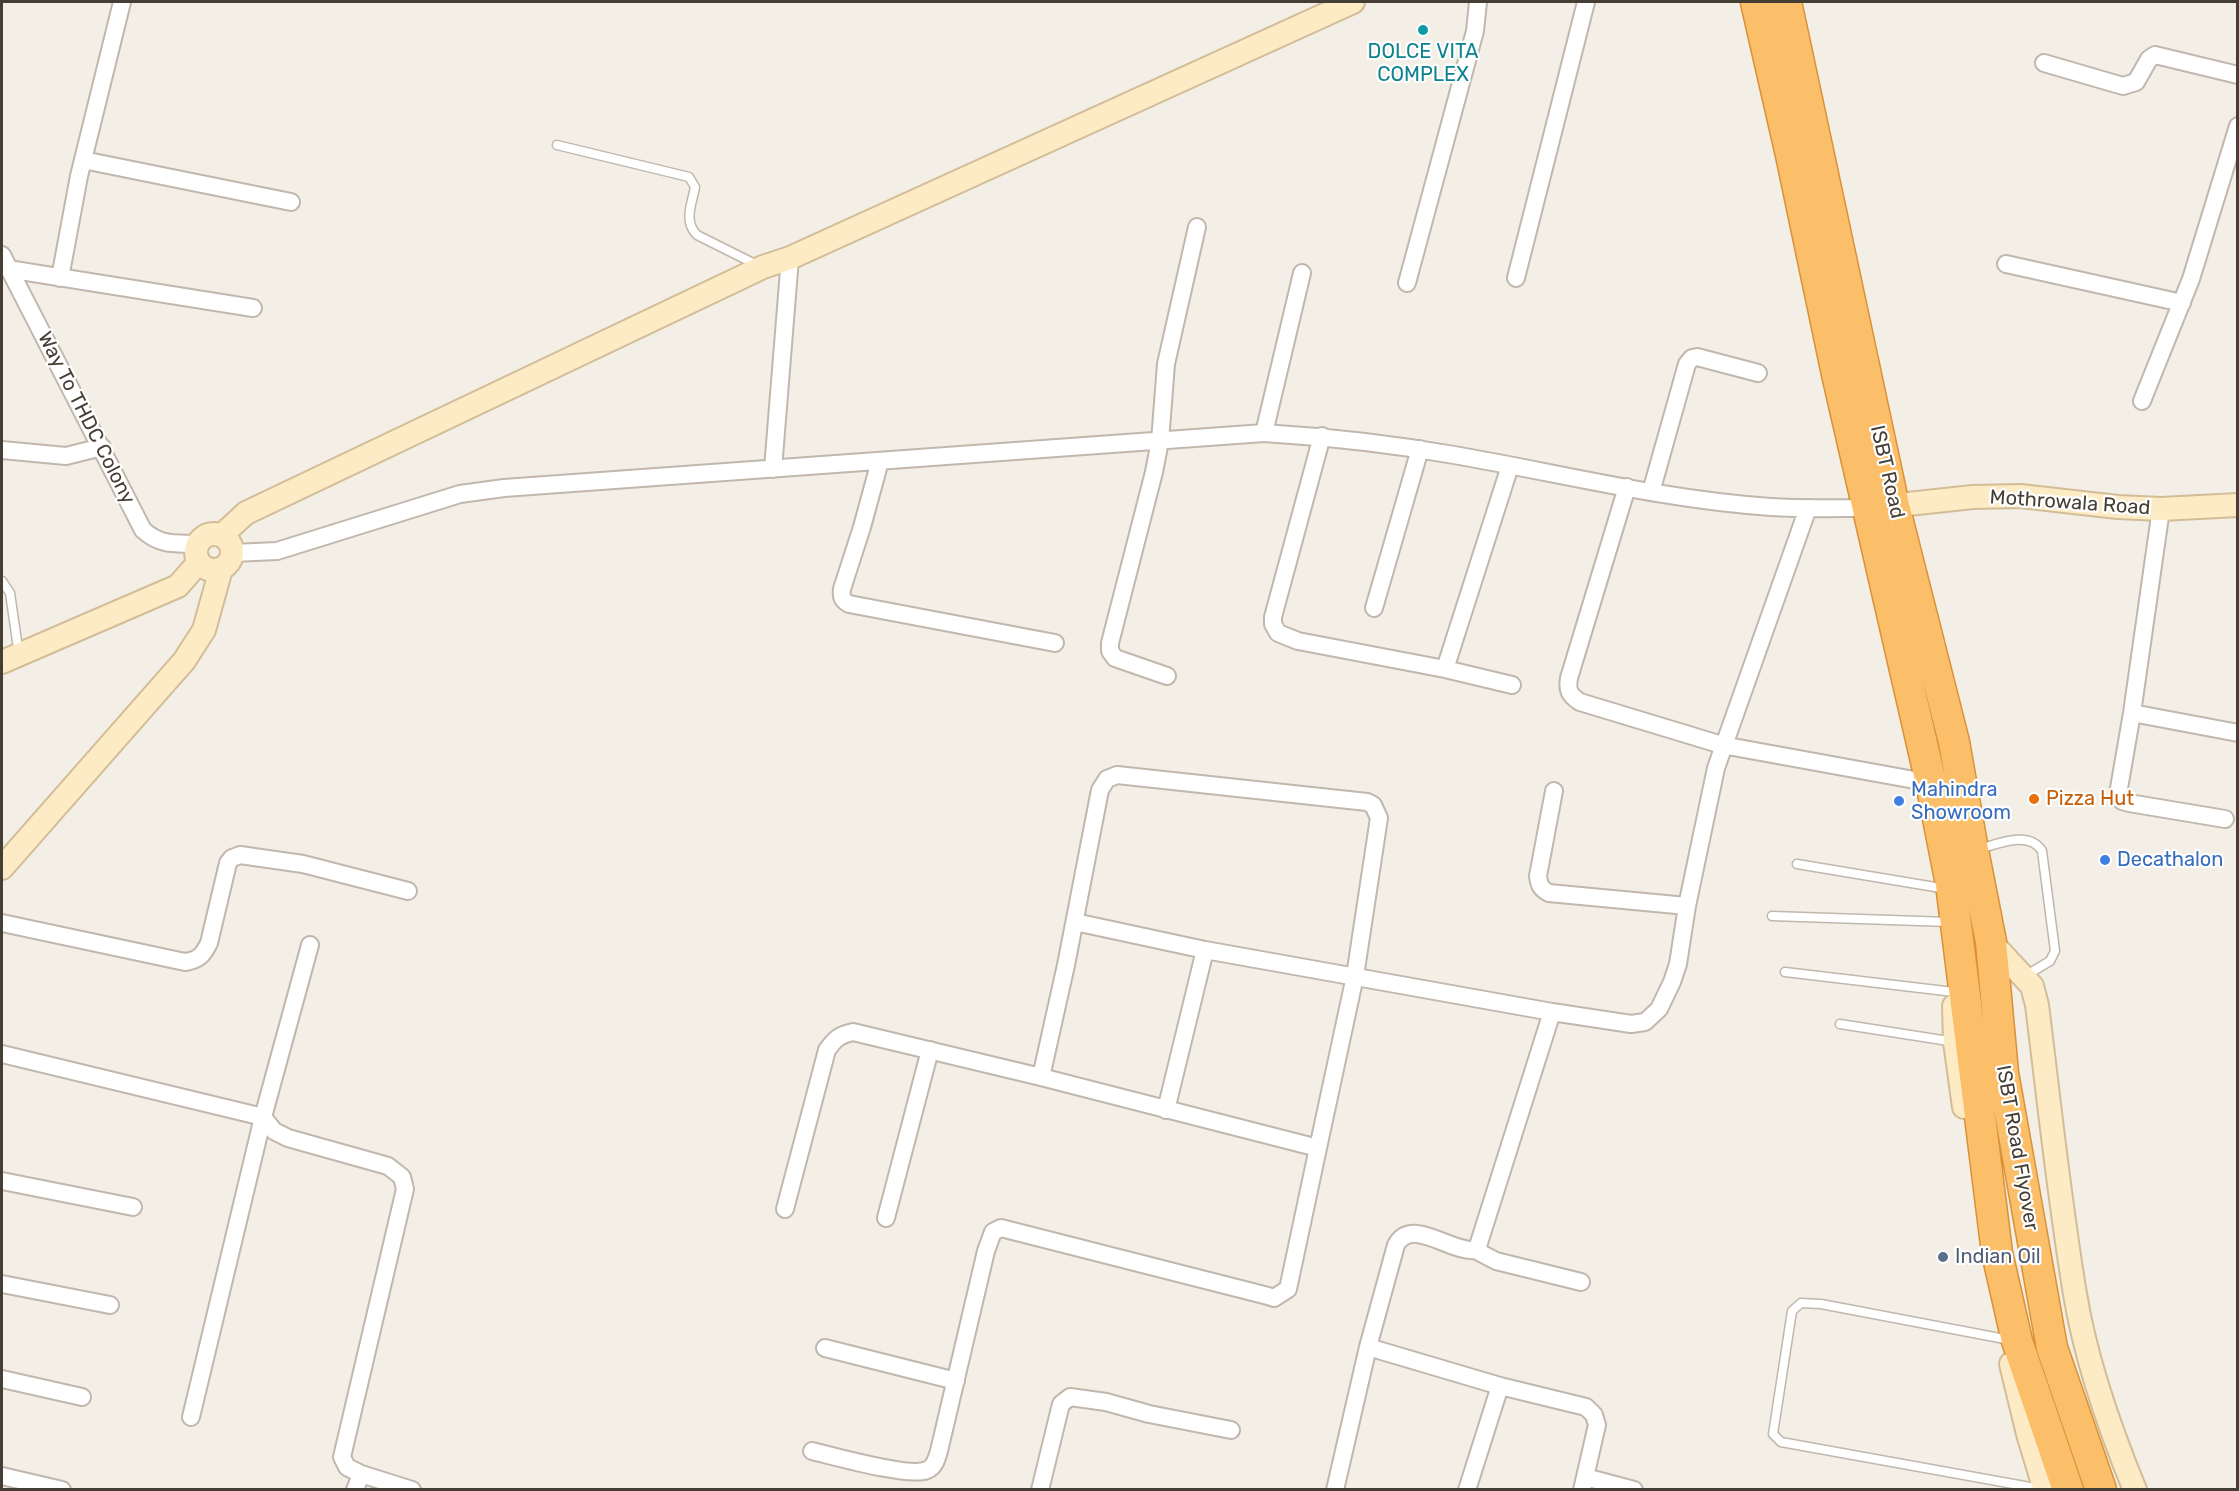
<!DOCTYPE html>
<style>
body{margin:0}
#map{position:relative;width:2239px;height:1491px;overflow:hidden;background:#f3eee6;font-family:Rubik,sans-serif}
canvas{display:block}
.frame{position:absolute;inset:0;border:3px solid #453e35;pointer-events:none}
</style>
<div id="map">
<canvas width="2239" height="1491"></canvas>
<div class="frame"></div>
</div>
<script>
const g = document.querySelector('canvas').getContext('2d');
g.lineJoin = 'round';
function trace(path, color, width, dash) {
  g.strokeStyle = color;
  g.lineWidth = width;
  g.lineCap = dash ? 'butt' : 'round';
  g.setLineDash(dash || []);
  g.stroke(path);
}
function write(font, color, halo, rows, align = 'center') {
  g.font = font + ' Rubik,sans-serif';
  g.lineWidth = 4.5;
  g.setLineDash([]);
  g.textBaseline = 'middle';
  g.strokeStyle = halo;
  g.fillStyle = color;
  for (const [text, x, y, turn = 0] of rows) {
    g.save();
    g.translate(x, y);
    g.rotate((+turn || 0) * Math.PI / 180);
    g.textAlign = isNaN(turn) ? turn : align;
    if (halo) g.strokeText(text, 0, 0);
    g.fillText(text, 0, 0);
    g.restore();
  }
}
const lane = new Path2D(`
 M557,145L689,177L695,187C692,204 683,221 697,235L759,266
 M2,581L10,593L19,655
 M1979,849C1998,844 2029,830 2042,851L2055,951L2050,961L2025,976
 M1797,864L1947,889
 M1772,916L1949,922
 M1785,972L1954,992
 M1840,1024L1955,1042
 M2005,1339L1821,1304L1801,1303L1792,1311L1773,1434L1781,1442L2041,1489`);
const street = new Path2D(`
 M2044,63L2123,86L2136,82L2149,59L2155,55L2238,75
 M83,160L291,202
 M2,255L143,530C161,546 174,543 197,544
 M2006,264L2182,303
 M8,269L253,308
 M60,278L79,176L122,2
 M1516,278L1586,2
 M1407,283L1475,31L1478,2
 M2142,401L2191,279L2238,126
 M1264,433L1302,273
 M1322,436L1273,617V624L1278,633L1298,641L1445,669L1512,685
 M2,450L66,456L102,447
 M880,461L862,527L842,589C841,597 842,600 849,604L1055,643
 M773,469L790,258
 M1627,487L1569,678C1567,690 1569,695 1580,702L1722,745L1931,783
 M1651,492L1687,364L1692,358L1697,357L1758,373
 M2161,509L2132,713L2118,794L2122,801L2129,803L2225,819
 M233,553L277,551L460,494L504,488L1264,433C1328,437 1391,444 1454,455C1559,473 1664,500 1771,507C1803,509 1835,508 1867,508
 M1374,608L1420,449
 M1445,669L1510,466
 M1167,676L1115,658L1110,651V643L1154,472L1160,441L1166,364L1197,227
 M2132,713L2238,733
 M1554,791L1538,876C1539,885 1541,889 1549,893L1687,906
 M1075,922L1205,950L1166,1110
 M2,923L185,962C199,960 203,955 209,943L228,863L232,858L240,855L303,864L408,891
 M1205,950L1552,1012L1631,1024L1645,1022L1659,1009L1672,982L1678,964L1687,906L1716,768L1808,508
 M2,1054L263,1117L274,1131L288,1138L388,1166L402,1177L405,1189L342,1457L347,1467L361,1474L412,1490
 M2,1181L133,1207
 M785,1209L827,1050C835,1039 839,1035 853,1032L1041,1077
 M886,1218L930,1050
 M1475,1250L1496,1261L1581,1282
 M2,1284L110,1305
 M1368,1347L1500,1386L1586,1407L1594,1415L1597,1425L1582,1490
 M825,1348L956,1381
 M2,1379L82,1397
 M191,1417L263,1117L310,945
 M812,1451C833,1456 911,1478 927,1470C935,1467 937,1458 939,1451L986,1251L993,1232L1001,1228L1268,1296L1274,1298L1288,1289L1318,1148L1041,1077L1066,965L1100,790L1107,779L1117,775L1367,802L1373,805L1379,818L1355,976L1318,1148
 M2,1476L62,1490
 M1585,1477L1634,1490
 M355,1490L361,1474
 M1040,1490L1061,1404L1070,1397L1106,1402L1149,1414L1231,1430
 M1335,1490L1368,1347L1396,1245C1412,1216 1451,1253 1475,1250L1478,1246L1552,1012
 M1467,1490L1500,1386`);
const secondary = new Path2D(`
 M1880,507L1973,497L2020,496L2118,507L2161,509L2238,505
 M196 552a18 18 0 1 1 36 0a18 18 0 1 1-36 0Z
 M222,535L246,513L763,267L790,258L1353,2
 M2,662L178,586L199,562
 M2,868L184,661L204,630L221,569
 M1991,942L2032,986L2037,1005C2049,1101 2059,1198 2075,1294C2086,1361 2109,1427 2135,1490
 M1954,1006L1955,1042L1964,1107
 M2011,1364L2028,1434L2045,1490`);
const highway = new Path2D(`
 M1756,2L1791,155L1837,374L1931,783L1951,884L1997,1253L2017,1341L2068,1490
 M1786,2L1894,506L1954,742L1973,850L1991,942L2003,1073L2052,1348L2101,1490`);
const markers = [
 [1423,30,6,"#0f9aa8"],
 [2034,799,6,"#e8710a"],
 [1899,801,6,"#3f7fe0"],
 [2105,860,6,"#3f7fe0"],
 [1943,1257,6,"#5c6f8a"]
];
const cultureNames = [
 ["DOLCE VITA",1423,52],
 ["COMPLEX",1423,75]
];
const streetNames = [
 ["Way To THDC Colony",86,418,63],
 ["ISBT Road",1887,472,77],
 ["Mothrowala Road",2070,503,4],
 ["ISBT Road Flyover",2017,1148,80]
];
const shopNames = [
 ["Mahindra",1911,790],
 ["Showroom",1911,813],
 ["Decathalon",2117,860]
];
const foodNames = [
 ["Pizza Hut",2046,799]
];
const serviceNames = [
 ["Indian Oil",1955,1257]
];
trace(lane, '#c1b7ac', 11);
trace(street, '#c1b7ac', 20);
trace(secondary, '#d2bd97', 26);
trace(highway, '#da9138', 33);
trace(lane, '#fff', 8);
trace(street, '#fff', 16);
trace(secondary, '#fdebc5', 22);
trace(highway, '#fbbe69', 30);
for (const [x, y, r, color] of markers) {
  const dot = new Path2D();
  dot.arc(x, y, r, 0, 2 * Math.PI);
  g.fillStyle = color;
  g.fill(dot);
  trace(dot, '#fff', 2);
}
write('20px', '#0d838f', '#fff', cultureNames);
write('20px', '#453e35', '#fff', streetNames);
write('20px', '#366cbe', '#fff', shopNames, 'left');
write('20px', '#c56008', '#fff', foodNames, 'left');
write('20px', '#4e5e75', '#fff', serviceNames, 'left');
</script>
